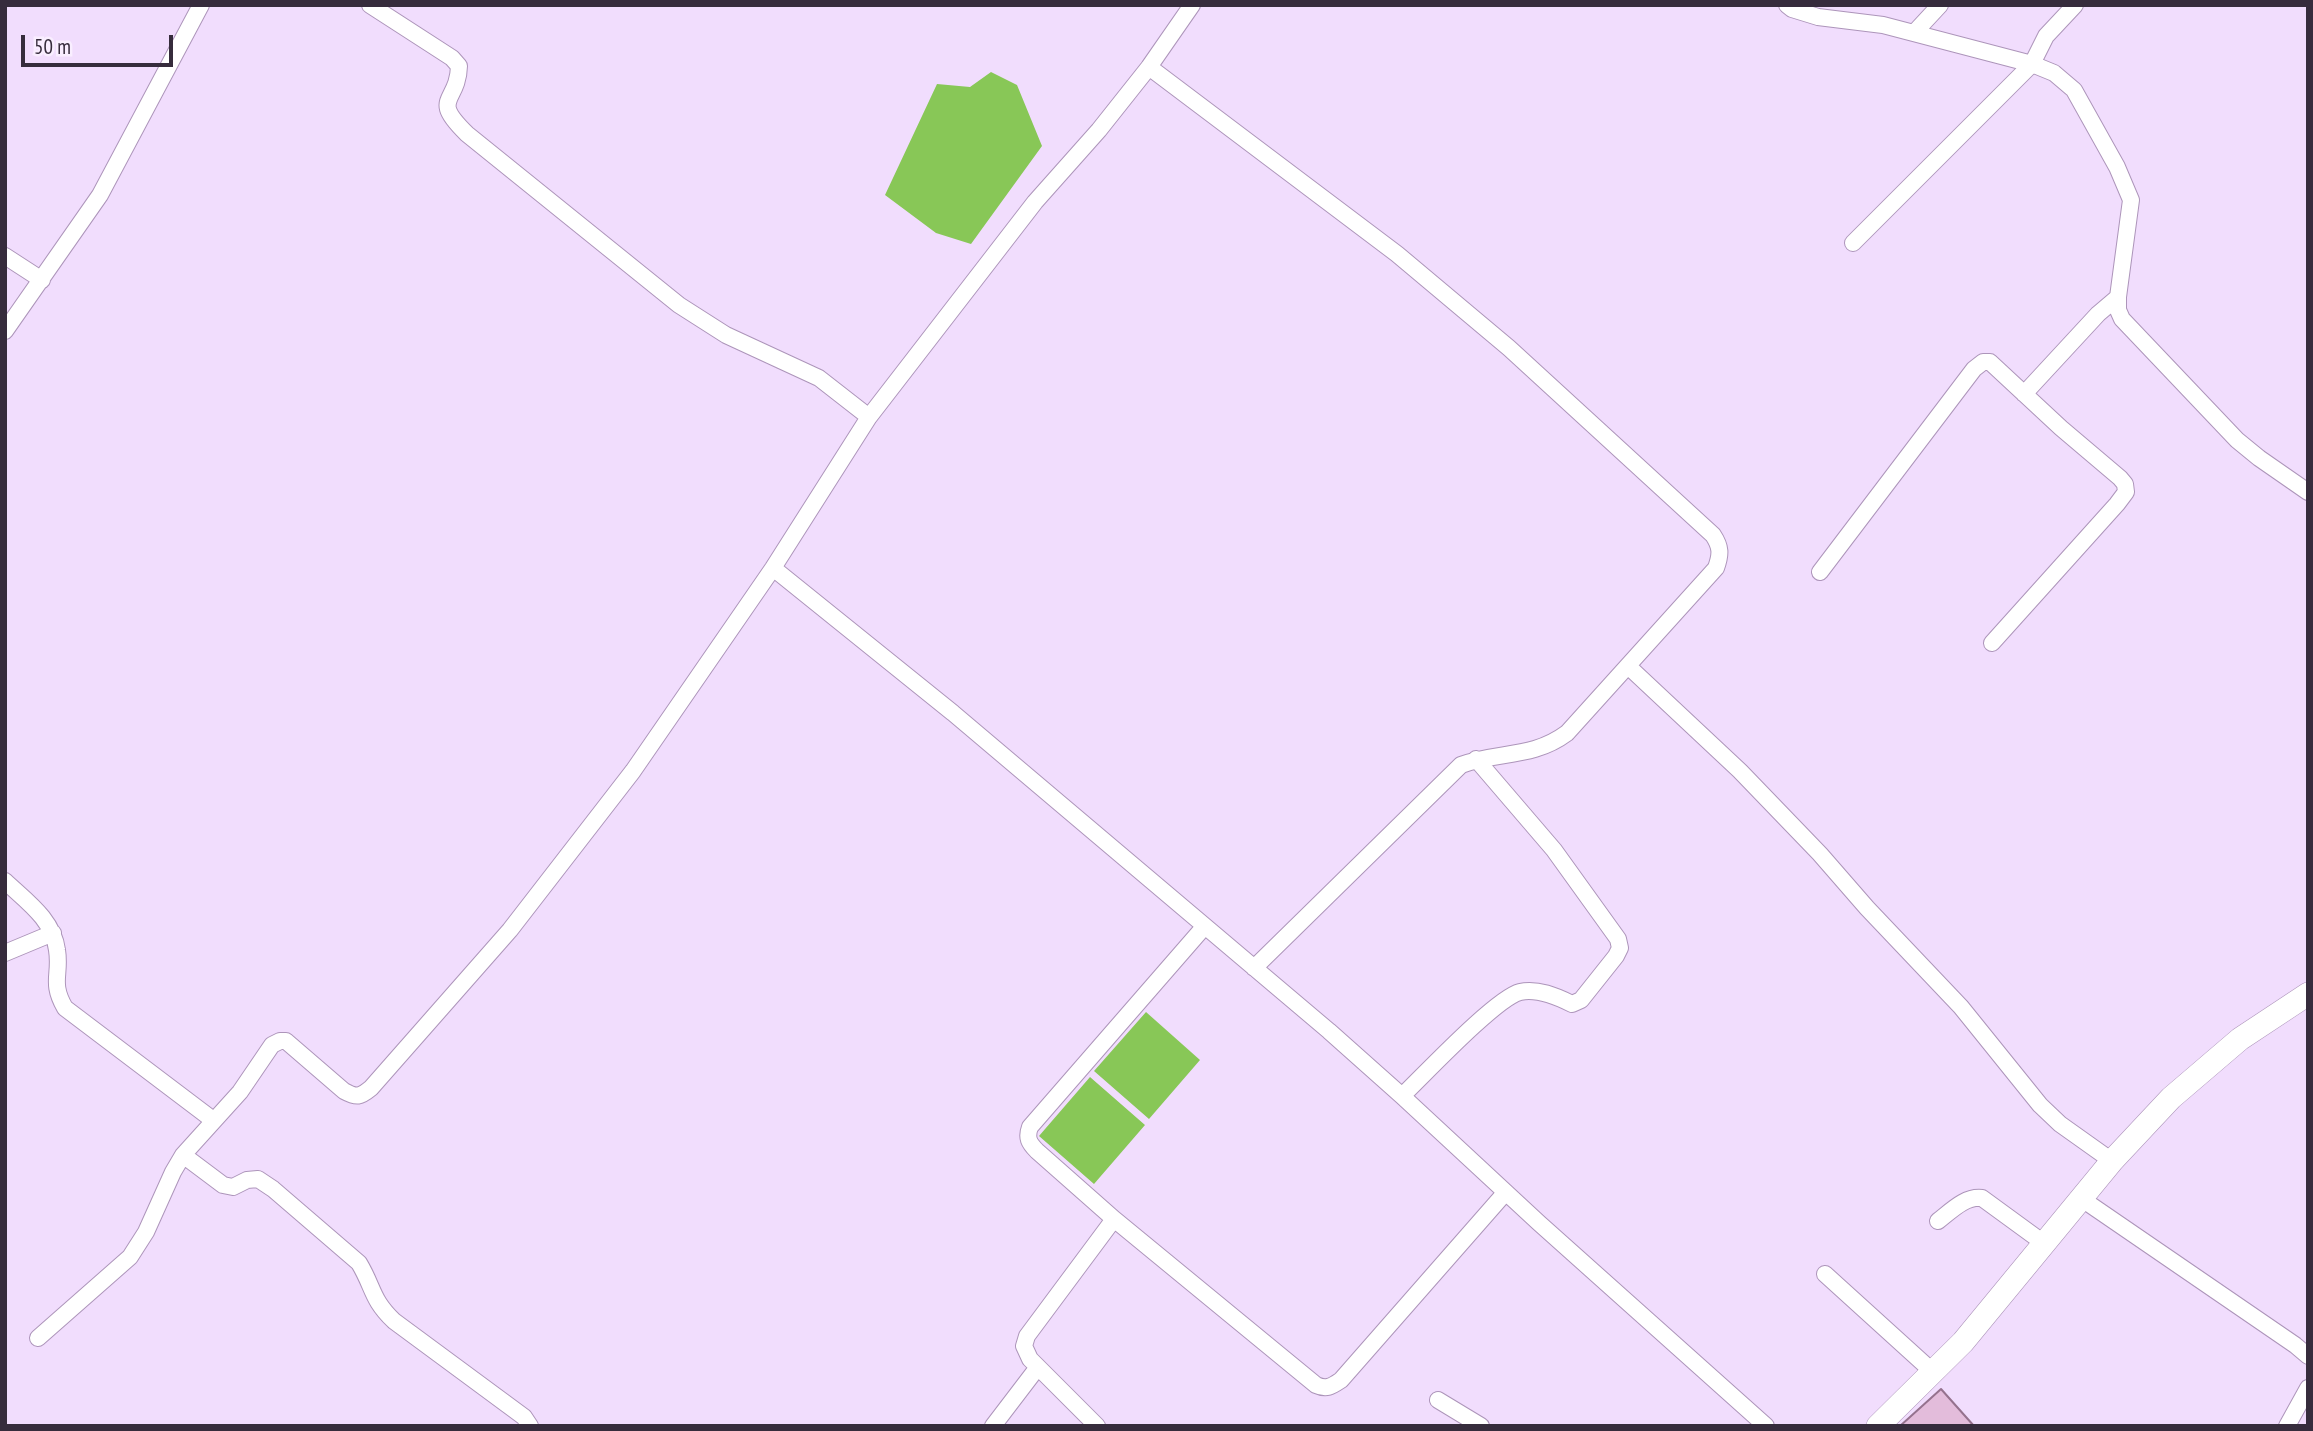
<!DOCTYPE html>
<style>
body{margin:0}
#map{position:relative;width:2313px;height:1431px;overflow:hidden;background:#f1ddfd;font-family:"PT Sans Narrow",sans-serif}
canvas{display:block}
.frame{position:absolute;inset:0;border:7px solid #362c3c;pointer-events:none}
.scale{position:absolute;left:21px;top:35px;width:152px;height:32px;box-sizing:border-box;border:4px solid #362c3c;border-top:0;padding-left:9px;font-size:21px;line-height:24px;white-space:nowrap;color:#362c3c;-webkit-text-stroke:5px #f9eeff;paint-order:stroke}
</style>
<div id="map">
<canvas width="2313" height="1431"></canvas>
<div class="frame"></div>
<div class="scale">50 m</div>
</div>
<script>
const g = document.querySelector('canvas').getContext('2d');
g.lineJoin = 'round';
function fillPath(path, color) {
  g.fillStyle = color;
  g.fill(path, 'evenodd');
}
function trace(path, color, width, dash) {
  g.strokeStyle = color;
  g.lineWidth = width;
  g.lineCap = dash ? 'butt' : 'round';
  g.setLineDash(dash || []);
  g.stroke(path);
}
const water = new Path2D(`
 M991,72L1017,85L1042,146L971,244L936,233L885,195L937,84L970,87Z
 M1146,1012L1200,1060L1149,1119L1094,1071Z
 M1090,1077L1145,1125L1094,1184L1039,1136Z`);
const building = new Path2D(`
 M1941,1389L1974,1426H1900Z`);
const street = new Path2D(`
 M370,5L452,58L459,66C458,104 429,97 467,134L679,305L726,335L819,378L869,417
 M1787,5L1792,9L1818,17L1883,25L2032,64L2054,73L2074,90L2117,167L2131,200L2118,297V310L2122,319L2237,440L2259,458L2308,492
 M1914,33L1940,5
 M1149,67L1397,254L1509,348L1713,535C1721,547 1721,554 1716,568L1567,733C1532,759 1498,751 1461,765L1254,968
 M1853,243L2032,64L2046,36L2075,5
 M5,256L42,280
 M5,331L100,195L201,5
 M2024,394L2098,314L2118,297
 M773,568L953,713L1329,1031L1402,1096L1539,1223L1766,1426
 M1820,572L1974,369L1983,362H1990L2061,428L2120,478L2125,484L2126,492L2117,504L1992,643
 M1629,667L1740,771L1820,854L1867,908L1961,1007L2040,1105L2060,1124L2112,1161
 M5,881C26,901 53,919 57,950C61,975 50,982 65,1008L213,1120
 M1204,927L1030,1127C1026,1138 1029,1143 1037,1151L1114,1219L1316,1385C1327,1390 1332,1386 1341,1380L1505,1193
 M5,953L53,933
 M1402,1096C1424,1075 1496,998 1520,992C1537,988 1556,996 1572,1004L1581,1000L1616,956L1620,948L1618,939L1554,850L1476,759
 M183,1155L223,1185L233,1187L247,1180L258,1179L273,1189L359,1263C374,1288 371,1299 394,1321L524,1417L530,1426
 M2082,1199L2295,1345L2308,1356
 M1938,1221C1951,1211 1965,1196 1982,1198L2045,1244
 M1825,1274L1933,1372
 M38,1338L130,1257L146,1232L173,1172L183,1155L240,1092L272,1045L280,1041H286L344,1091C357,1098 360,1097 371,1088L510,930L633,771L773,568L869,417L1035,202L1099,130L1149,67L1192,5
 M1438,1400L1481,1426
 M993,1426L1038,1367
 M1097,1426L1030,1359L1024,1346L1027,1336L1114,1219
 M2287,1426L2308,1388`);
const secondary = new Path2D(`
 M1878,1426L1963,1342L2112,1161L2171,1098L2240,1039L2308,994`);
fillPath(water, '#88c757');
fillPath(building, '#e3bcdb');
trace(building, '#95728e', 2);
trace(street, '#ad95ba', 18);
trace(secondary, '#ad95ba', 24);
trace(street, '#fff', 16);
trace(secondary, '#fff', 23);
</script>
